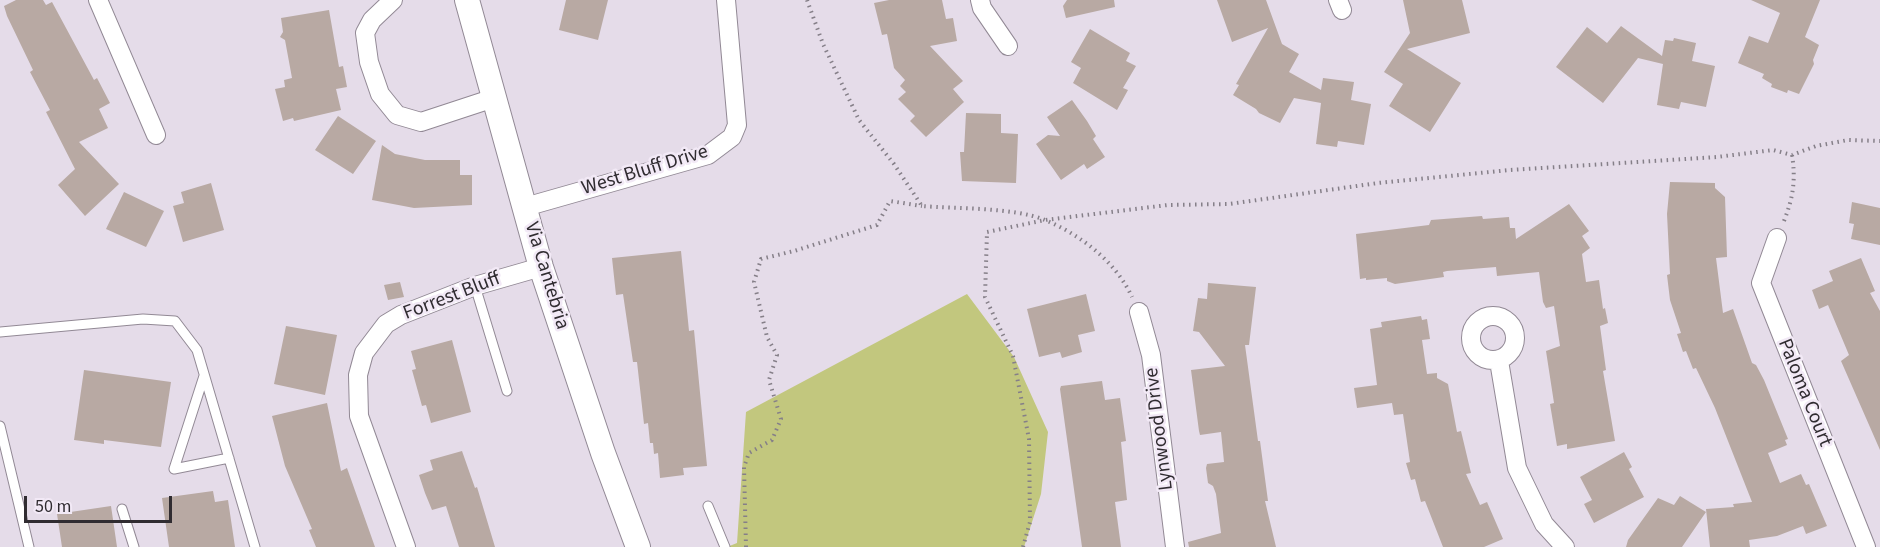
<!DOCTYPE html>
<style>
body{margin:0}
#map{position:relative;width:1880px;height:547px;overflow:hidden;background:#e5dce9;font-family:"Source Sans 3",sans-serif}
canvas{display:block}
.scale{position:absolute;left:24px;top:496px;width:148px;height:27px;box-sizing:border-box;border:3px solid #302c31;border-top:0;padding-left:8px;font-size:18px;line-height:21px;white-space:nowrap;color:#302c31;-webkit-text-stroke:4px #f2e9f6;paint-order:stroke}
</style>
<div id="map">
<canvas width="1880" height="547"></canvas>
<div class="scale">50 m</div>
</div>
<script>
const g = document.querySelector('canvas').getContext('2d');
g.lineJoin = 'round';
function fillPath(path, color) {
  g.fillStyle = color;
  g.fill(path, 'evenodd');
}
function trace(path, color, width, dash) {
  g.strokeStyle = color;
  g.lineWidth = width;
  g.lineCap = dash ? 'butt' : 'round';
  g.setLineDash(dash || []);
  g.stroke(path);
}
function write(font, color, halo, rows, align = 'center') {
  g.font = font + ' "Source Sans 3",sans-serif';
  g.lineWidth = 5;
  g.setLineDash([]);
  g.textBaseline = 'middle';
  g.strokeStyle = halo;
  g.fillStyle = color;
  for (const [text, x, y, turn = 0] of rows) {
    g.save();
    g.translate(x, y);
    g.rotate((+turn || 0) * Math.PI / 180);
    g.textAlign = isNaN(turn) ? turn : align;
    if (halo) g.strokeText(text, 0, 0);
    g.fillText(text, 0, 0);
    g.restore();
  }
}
const green = new Path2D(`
 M967,294L1014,357L1048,432L1041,494L1024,547H727L737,543L746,412Z`);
const building = new Path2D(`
 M16,0H43L46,5L52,2L94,80L97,78L110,103L99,109L108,128L79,142L119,184L85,216L58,185L75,169L46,112L50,110L30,72L33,70L7,16L4,6Z
 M566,0H608L598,40L559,30Z
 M889,0H942L946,19L953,18L957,41L930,46L963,81L953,89L964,102L926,137L910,121L915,116L898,99L906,92L900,86L905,80L894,68L887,34L882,35L874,3Z
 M1067,0H1114L1115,7L1066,18L1063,6Z
 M1217,0H1266L1282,44L1299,54L1289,72L1321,90L1323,78L1354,82L1351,100L1371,104L1364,145L1338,141L1337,147L1316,144L1321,103L1294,98L1280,123L1259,113L1256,109L1233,95L1239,85L1236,84L1268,28L1232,42Z
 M1403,0H1462L1470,33L1407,49L1461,83L1430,132L1389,106L1403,84L1384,72L1410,33Z
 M1751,0H1820L1805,37L1819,45L1813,60L1814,64L1799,94L1788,90L1787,93L1771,87L1772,84L1762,78L1764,74L1738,63L1749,36L1768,43L1780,13Z
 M329,10L339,67L343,66L347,87L336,89L341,110L294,121L293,118L283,121L275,89L285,87L284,80L292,78L285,40L280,37L283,32L281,18Z
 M1621,26L1662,56L1665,40L1673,41L1674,38L1696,43L1692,61L1715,66L1706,107L1681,102L1679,109L1657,105L1663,64L1638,58L1603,103L1556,67L1587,27L1607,43Z
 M1090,29L1130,53L1126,61L1136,66L1123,88L1128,90L1117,110L1073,83L1081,68L1071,62Z
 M1072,100L1087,121L1096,136L1093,139L1105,157L1087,169L1084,164L1061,180L1036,144L1048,135L1060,136L1047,117Z
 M966,113L1001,114V133L1018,134L1016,183L962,181L960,152H964Z
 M338,116L376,141L353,174L315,150Z
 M382,145L395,154L425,160H460V175H472V205L414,208L372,200Z
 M1670,182L1715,183V188L1725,197L1727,257L1716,258L1723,313L1733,309L1752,363L1756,365L1764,380L1788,439L1785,440L1787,445L1768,453L1780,483L1801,474L1806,485L1809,484L1827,526L1806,534L1803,526L1777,536L1749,540L1750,547H1710L1706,509L1734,507L1733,504L1752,502L1715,408L1696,368L1693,369L1686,351L1683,352L1677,334L1681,333L1670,300L1667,275L1670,274L1667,214Z
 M211,183L224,230L183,242L173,206L184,203L181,192Z
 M124,192L164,211L146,247L106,229Z
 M1852,202L1880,208V245L1851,239L1854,224L1849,223Z
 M1569,204L1589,231L1582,236L1590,248L1582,254L1586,282L1599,280L1603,309L1605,308L1608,323L1600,326L1606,370L1603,371L1615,441L1567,449V444L1557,446L1550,404L1554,403L1546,351L1560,346L1554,306L1546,308L1543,302L1539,272L1497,276L1496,267L1447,271L1443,272L1444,277L1395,284L1387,281V278L1366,280V278L1360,279L1356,234L1429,225L1431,220L1482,216L1483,219L1509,217L1510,228H1515L1516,239Z
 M681,251L689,331L694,330L707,466L683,468L684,475L660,478L658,453L654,454L653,443H650L648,423L644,424L637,362H633L623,294L616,295L612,258Z
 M1861,258L1875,291L1870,293L1880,311V450L1841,361L1849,355L1828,305L1819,309L1812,290L1833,281L1829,271Z
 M400,282L404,297L388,300L384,285Z
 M1208,283L1256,287L1249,345H1245L1258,441H1260L1268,501H1265L1276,547H1189L1188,542L1221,533L1216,494L1213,486L1208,483L1206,468L1207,464L1224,462L1221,432L1200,435L1199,431L1191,370L1225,366L1199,332L1193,331L1198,298L1207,299Z
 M1086,294L1095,331L1078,335L1082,352L1062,358L1060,352L1039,357L1027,309Z
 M1421,316L1422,320L1427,319L1430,339L1422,340L1427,374L1437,373V378L1448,384L1457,432L1461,431L1471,473L1466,474L1480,505L1487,502L1503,539L1484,547H1443L1425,501L1421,502L1415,479L1411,480L1406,463L1410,462L1403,414L1394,415L1392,403L1357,408L1354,388L1377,385L1370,329L1382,327L1381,322Z
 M286,326L337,335L325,395L274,384Z
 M452,340L471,412L431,423L426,405L422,406L412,370L416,369L411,351Z
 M84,370L171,382L161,447L104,440V444L74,440Z
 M1102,381L1105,400L1120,398L1126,441L1121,442L1127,500L1115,502L1121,547H1082L1060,389L1061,386Z
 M327,403L341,471L347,468L375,547H316L309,530L312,529L285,466L272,416Z
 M462,451L475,488L477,487L495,547H459L446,506L432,510L425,493L419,475L433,470L430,460Z
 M1624,452L1632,467L1629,469L1644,497L1594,523L1584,504L1592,500L1580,477Z
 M213,491L215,502L228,500L235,547H169L162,498Z
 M1680,496L1706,512L1682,547H1626L1628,540L1658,498L1674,505Z
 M111,506L117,547H62L57,514Z`);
const path = new Path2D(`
 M807,0L823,44L859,120L894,164L922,206C957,209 1013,207 1045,220C1081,235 1116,262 1132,297
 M1784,221C1793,198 1796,180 1792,155
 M746,547L744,467L749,453L772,440L781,419L769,380L777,355L767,337L754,282L761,259L794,251L877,225L890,201L922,206
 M1023,547L1030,522L1029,439L1013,356L985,297L987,232L1045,220L1168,205L1229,204L1378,183L1510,170L1717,157L1773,150L1792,155L1816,146L1848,140L1880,141`);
const service = new Path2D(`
 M475,286L507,391
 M0,332L143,319L175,321L197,350L255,547
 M204,376L174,469L229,458
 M0,426L29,547
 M708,506L725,547
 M122,509L134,547`);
const minor = new Path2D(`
 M98,0L156,135
 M393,0L372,20L365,33L369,62L380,94L397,115L421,122L494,98
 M980,0L982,8L1008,46
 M1338,0L1342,10
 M525,207L708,155L732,137L737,125L726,0
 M1777,238L1761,283L1866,547
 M1139,312L1151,355L1175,547
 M1471 338a22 22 0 1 1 44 0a22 22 0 1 1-44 0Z
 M1499,361L1517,468L1544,524L1565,547
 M406,547L359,416L358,375L364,353L386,324L401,315L475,286L541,267`);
const secondary = new Path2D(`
 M467,0L541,267L603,453L638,547`);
const streetNames = [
 ["West Bluff Drive",645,171,-17],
 ["Via Cantebria",546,276,73],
 ["Forrest Bluff",452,297,-21],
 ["Paloma Court",1804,393,68],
 ["Lynwood Drive",1160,429,-97]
];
fillPath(green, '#c2c77e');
fillPath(building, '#b8a9a3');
trace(service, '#928995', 11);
trace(minor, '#928995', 20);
trace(secondary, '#928995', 26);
trace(path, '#857f88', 4, [1.5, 4.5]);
trace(service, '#fff', 9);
trace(minor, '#fff', 18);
trace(secondary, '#fff', 24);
write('20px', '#302c31', '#f2e9f6', streetNames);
</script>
